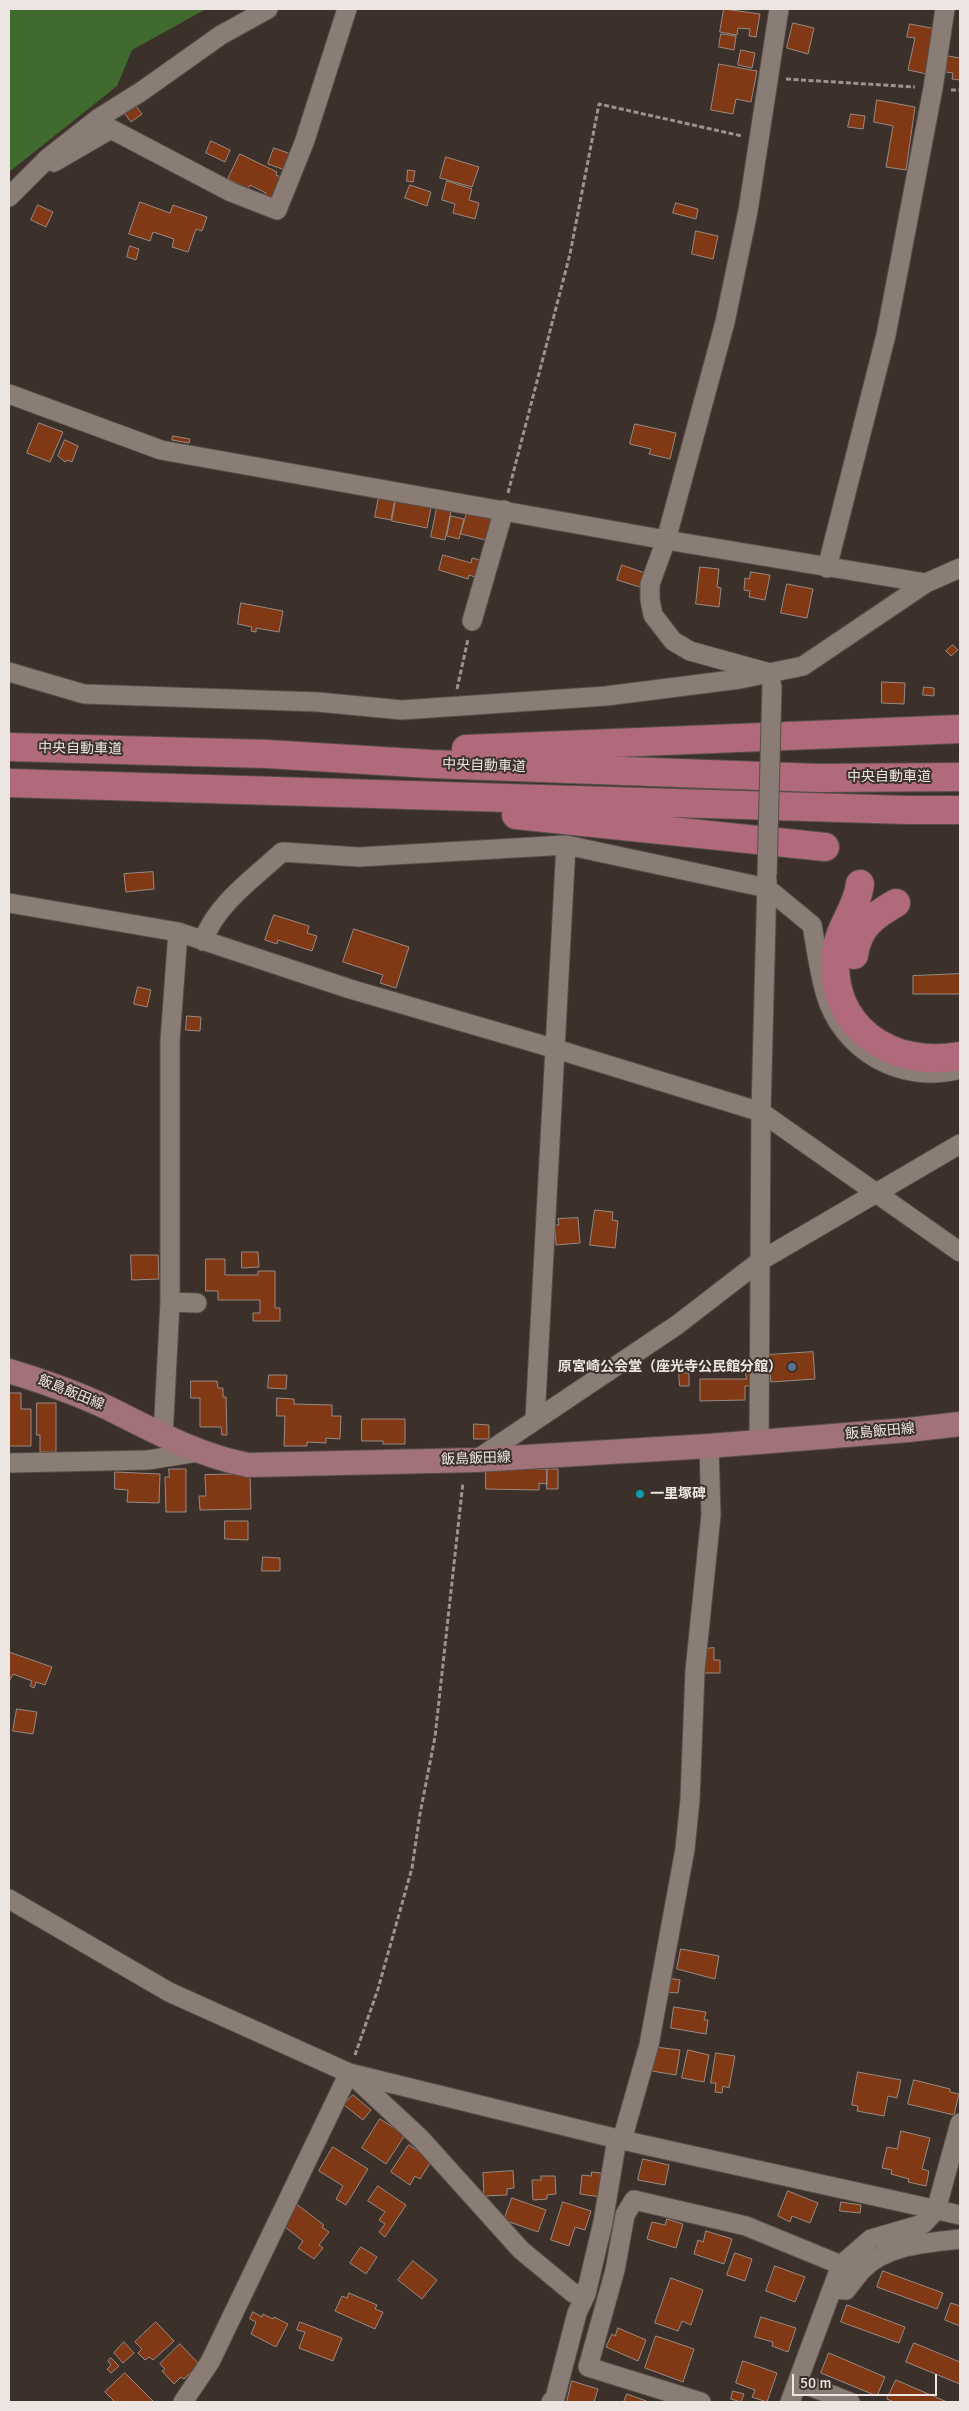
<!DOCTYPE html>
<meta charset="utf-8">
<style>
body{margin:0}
#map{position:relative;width:969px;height:2411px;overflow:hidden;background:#3c312a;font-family:Signika,sans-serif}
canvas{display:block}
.frame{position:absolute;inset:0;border:10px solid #ece5e1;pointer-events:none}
.scale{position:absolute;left:792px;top:2374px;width:145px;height:22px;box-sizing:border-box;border:2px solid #ece5e1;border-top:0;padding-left:6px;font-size:15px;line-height:18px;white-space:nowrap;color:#ece5e1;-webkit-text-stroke:4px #3c312a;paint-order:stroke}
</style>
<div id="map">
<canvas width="969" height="2411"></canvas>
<div class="frame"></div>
<div class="scale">50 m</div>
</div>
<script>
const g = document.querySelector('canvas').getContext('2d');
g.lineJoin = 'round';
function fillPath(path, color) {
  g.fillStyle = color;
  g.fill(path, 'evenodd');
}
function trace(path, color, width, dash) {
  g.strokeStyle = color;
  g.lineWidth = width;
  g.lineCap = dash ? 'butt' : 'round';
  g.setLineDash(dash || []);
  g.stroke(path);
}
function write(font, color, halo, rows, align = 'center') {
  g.font = font + ' Signika,"Noto Sans JP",sans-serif';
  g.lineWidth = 4;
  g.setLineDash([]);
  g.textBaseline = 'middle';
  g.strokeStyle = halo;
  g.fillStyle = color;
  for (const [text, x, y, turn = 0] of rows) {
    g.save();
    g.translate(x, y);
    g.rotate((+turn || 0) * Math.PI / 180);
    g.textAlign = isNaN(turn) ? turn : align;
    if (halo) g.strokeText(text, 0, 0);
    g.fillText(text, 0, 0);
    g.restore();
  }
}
const green = new Path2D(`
 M9,9H206L132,50L117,86L9,172Z`);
const building = new Path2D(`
 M724,9L760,14L756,37L749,36L750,29L738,28L737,35L720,32Z
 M793,23L814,28L808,54L787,48Z
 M910,24L936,29L927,74L908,70L915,38L907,37Z
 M721,34L736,36L734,50L719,47Z
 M741,50L755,53L752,68L738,65Z
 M948,56L960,58V80L952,79L953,73L946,72Z
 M719,64L757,71L751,102L736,99L733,114L711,110Z
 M877,100L915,107L906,170L886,167L893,126L874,122Z
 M136,106L142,114L131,122L125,114Z
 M851,114L865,116L863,129L848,127Z
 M211,141L230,150L225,162L206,153Z
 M274,148L291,154L285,170L268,164Z
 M240,154L277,172L276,175L283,178L272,200L264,197L266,193L250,185L248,189L228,179Z
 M446,157L479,167L472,187L440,178Z
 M408,170L415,171L413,182L407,181Z
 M447,181L472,189L469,200L479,203L475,219L453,213L455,204L442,200Z
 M410,185L431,192L427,206L405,198Z
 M140,202L170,213L173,205L207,217L202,231L196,229L188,252L172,247L174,239L153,232L150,241L129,234Z
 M676,203L698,209L696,219L673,213Z
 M38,205L53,212L46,227L31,220Z
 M696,231L718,236L713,259L692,254Z
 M130,246L139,249L136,260L127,257Z
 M39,423L63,432L50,462L27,453Z
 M635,424L676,433L670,459L649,454L651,449L630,444Z
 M173,436L190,439L189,443L172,440Z
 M65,440L78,446L72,462L67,460L65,462L58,456Z
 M379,496L395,499L391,520L375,517Z
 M396,500L431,507L427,528L392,521Z
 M437,508L451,511L445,540L431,537Z
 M467,512L491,518L486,540L461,534Z
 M451,516L464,519L459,539L447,536Z
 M443,555L471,563L472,558L480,560L475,577L469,575L468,579L439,570Z
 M622,565L645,573L640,587L617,580Z
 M700,567L719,569L717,587L721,588L719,607L696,604Z
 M751,572L770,575L765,600L749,597L750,591L744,590L745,578L749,579Z
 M787,584L813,589L807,618L781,613Z
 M241,603L283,611L279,632L256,628V632L251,631L252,627L238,624Z
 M953,645L958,650L951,656L946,651Z
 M882,682L905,683L904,704L882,703Z
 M924,687L934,688V696L923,695Z
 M153,872L154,889L126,892L124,874Z
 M274,915L309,926L307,933L317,936L312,951L278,940L277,944L265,940Z
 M354,929L409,947L396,988L380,983L383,975L343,962Z
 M960,974V994H913V976Z
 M138,987L151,990L147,1007L134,1004Z
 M187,1016L201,1017L200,1031L186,1030Z
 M595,1210L613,1212L612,1220L618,1221L615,1248L590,1245Z
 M578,1218L580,1243L556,1245L555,1225H559L558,1219Z
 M242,1252H258L259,1267L242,1268Z
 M131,1255H158L159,1279L132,1280Z
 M206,1259H225V1275H258V1271H275V1308H280V1321H253V1313H260V1300H218V1291H206Z
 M813,1352L815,1379L771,1382L768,1355Z
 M679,1373H689V1386H680Z
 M746,1373H751V1386H745V1400L700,1401V1379H746Z
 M269,1375H287L286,1389L268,1388Z
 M191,1381H217L218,1388H223V1397H226L227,1435H222L221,1427H200V1398H191Z
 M9,1393H21V1409H31V1446H9Z
 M277,1398L294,1399V1404L332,1405V1416H341L340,1439L326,1438V1443L307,1442V1446H284L285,1416H277Z
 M37,1403H56V1452H40V1435H37Z
 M362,1419H405V1444H383V1441H362Z
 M474,1424L489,1425V1439H474Z
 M486,1466H537V1469H547V1484L539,1483V1490L486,1489Z
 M169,1469H186V1512H166L165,1477H169Z
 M547,1469H558V1489H547Z
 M115,1472L160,1474L159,1503L127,1502L128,1490L115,1489Z
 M250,1474L251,1509L200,1510L199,1496H206L205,1475Z
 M225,1521H248V1540L225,1539Z
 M263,1557L280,1558V1571H262Z
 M714,1648V1660H720V1673H704V1649Z
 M9,1652L52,1667L45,1685L36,1682L34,1688L30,1686L32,1681L13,1674L9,1682Z
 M17,1709L37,1712L33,1734L13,1731Z
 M681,1949L719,1956L715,1979L677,1969Z
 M667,1978L680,1980L678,1993L666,1992Z
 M674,2007L706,2012L704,2020H708L706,2034L671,2028Z
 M655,2047L680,2050L676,2075L652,2071Z
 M688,2050L709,2055L704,2082L682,2078Z
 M716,2053L735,2056L729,2088L723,2086L722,2093L715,2092L716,2083H711Z
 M858,2072L901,2080L897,2098L888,2096L884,2116L857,2111L858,2106L852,2105Z
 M914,2080L950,2089V2092L959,2094L954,2115L908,2104Z
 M353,2095L371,2110L363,2120L344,2105Z
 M380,2119L405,2135L386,2164L362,2148Z
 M901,2131L930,2138L922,2169L929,2171L926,2186L908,2182L909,2179L891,2174L892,2170L882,2168L887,2147L897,2149Z
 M409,2145L432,2160L420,2179L415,2176L410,2185L391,2172Z
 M333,2147L368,2169L346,2205L336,2199L343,2186L319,2171Z
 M643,2159L669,2165L665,2185L638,2180Z
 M513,2171L514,2188L507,2189V2195L484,2196L483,2173Z
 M592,2172L601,2173L600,2177H603L601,2197L580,2194L582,2175L591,2176Z
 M541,2176H555L556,2194L547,2195V2199L533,2200L532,2180H541Z
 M378,2186L406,2205L385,2237L379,2232L385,2224L379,2220L385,2212L368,2201Z
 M788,2191L818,2203L810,2223L792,2216L790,2222L778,2216Z
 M512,2198L546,2210L538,2232L504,2220Z
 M563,2202L591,2211L585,2230L575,2227L569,2246L551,2240Z
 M841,2202L861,2205L860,2213L840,2211Z
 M295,2203L324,2225L322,2227L329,2232L319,2245L323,2248L314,2259L298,2248L303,2241L281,2224Z
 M667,2219L683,2224L676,2248L647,2239L652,2222L665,2225Z
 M706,2231L732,2239L724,2264L694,2254L698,2240L703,2242Z
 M361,2247L377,2257L366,2274L350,2263Z
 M735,2253L752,2259L745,2281L727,2275Z
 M413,2261L437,2280L422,2299L398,2280Z
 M775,2266L805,2277L795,2302L766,2291Z
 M883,2271L943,2293L937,2309L877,2287Z
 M671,2278L703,2290L691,2325L682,2321L678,2331L655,2323Z
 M349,2293L377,2305L375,2309L383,2312L375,2329L335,2311L342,2296L347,2298Z
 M951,2303L960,2306V2326L945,2320Z
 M847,2305L905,2327L899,2343L841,2322Z
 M253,2312L262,2317L263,2314L273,2319L274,2317L288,2324L276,2347L251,2334L256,2322L250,2319Z
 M761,2317L796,2328L788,2352L772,2346L773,2342L755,2337Z
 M156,2322L174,2341L153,2360L149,2357L145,2360L138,2353L142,2349L135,2342Z
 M300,2322L342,2338L333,2361L299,2348L305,2332L297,2330Z
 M618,2328L646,2340L638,2361L606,2347L612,2334L615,2336Z
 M656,2336L694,2349L683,2382L645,2368Z
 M124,2342L134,2353L123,2363L114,2353Z
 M914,2343L960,2362V2384L906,2362Z
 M180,2344L199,2364L184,2379L181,2377L174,2384L162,2371L165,2369L160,2364Z
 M829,2353L885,2377L877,2396L821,2373Z
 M111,2358L119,2366L111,2373L107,2369L111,2365L108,2361Z
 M743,2361L777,2373L767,2402L752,2397L755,2390L736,2383Z
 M125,2373L154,2402H115L105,2392Z
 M896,2380L947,2402H894L887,2399Z
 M572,2381L598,2389L594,2402H567Z
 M733,2391L744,2394L741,2402L731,2399Z
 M627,2394L649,2402H624Z`);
const path = new Path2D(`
 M786,79L915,87
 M951,90H960
 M508,493L570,254L599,104L742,136
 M457,689L468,639
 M355,2055L378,1989L412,1868L420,1814L435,1737L463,1482`);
const minor = new Path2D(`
 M48,158L54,162L111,129L231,192L277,210L304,143L347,9
 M9,197L48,158L99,118L142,91L221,35L268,9
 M9,394L161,450L666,540L926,583
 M827,568L886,335L933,88L945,9
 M472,621L504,510
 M9,672L84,694L318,702L402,710L606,696L740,679L803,666L926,583L960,568
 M766,672L690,651L673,641L653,615L650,600V584L666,540L725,322L748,211L779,9
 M9,903L178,932L350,989L556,1049L761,1112L960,1252
 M203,941C216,904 254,878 282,852L359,857L566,845L767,888L812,925C816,947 819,971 825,992C841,1051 902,1085 960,1069
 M170,1302L197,1303
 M535,1419L566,845
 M163,1437L170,1302V1041L178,932
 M759,1441L761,1112L767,880
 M476,1460L677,1325L760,1261L960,1144
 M9,1463L148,1460L198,1452
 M9,1899L169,1992L349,2073L622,2140L960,2215
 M350,2073L421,2139L521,2250L573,2293L586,2294
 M622,2140L649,2045L685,1849L690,1800L695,1671L711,1515L709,1446
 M833,2289L846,2290C852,2283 857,2275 863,2269C888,2244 928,2243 960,2239
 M799,2382L850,2402
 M183,2402L210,2362L349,2073
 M551,2402L555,2398L577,2313L586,2294L603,2222L617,2139
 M701,2402L588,2367L615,2270L625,2215L634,2200L746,2226L841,2265
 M790,2402L841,2265L871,2239L923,2224L936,2210L960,2123`);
const major = new Path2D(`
 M9,1371C42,1381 74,1392 106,1407C153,1430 196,1455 248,1465L476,1460L709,1446L908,1430L960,1424`);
const highway = new Path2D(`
 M9,747L267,754L431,764L818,778L960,777
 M466,749L960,729
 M9,783L908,810H960
 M516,815L825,847
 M860,884C857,909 839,927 836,952C827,1027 892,1069 960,1056
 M854,955C858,927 873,916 896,903`);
const minorBridge = new Path2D(`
 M767,875L772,685`);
const markers = [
 [792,1367,5,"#5c6f8a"],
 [640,1494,5,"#0f9aa8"]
];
const streetNames = [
 ["中央自動車道",80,749,1],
 ["中央自動車道",484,766,2],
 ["中央自動車道",889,777],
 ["飯島飯田線",71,1393,22],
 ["飯島飯田線",880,1432,-5],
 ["飯島飯田線",476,1459,-2]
];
const poiNames = [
 ["原宮崎公会堂（座光寺公民館分館）",782,1367],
 ["一里塚碑",650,1494,"left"]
];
fillPath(green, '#416b2e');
fillPath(building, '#803914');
trace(building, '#988a84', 1);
trace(minor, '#574e49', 21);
trace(major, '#574e49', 26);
trace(highway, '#574e49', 30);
trace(path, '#9c938e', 3, [5, 2.5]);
trace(minor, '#8a7d75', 19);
trace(major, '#a17279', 24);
trace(highway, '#b06a7b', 28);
trace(minorBridge, '#574e49', 21, []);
trace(minorBridge, '#8a7d75', 19);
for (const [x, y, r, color] of markers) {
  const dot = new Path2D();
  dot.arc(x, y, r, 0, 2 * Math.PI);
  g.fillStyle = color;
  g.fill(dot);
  trace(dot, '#3c312a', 2);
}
write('14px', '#ece5e1', '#3c312a', streetNames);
write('bold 14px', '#ece5e1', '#3c312a', poiNames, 'right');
</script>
